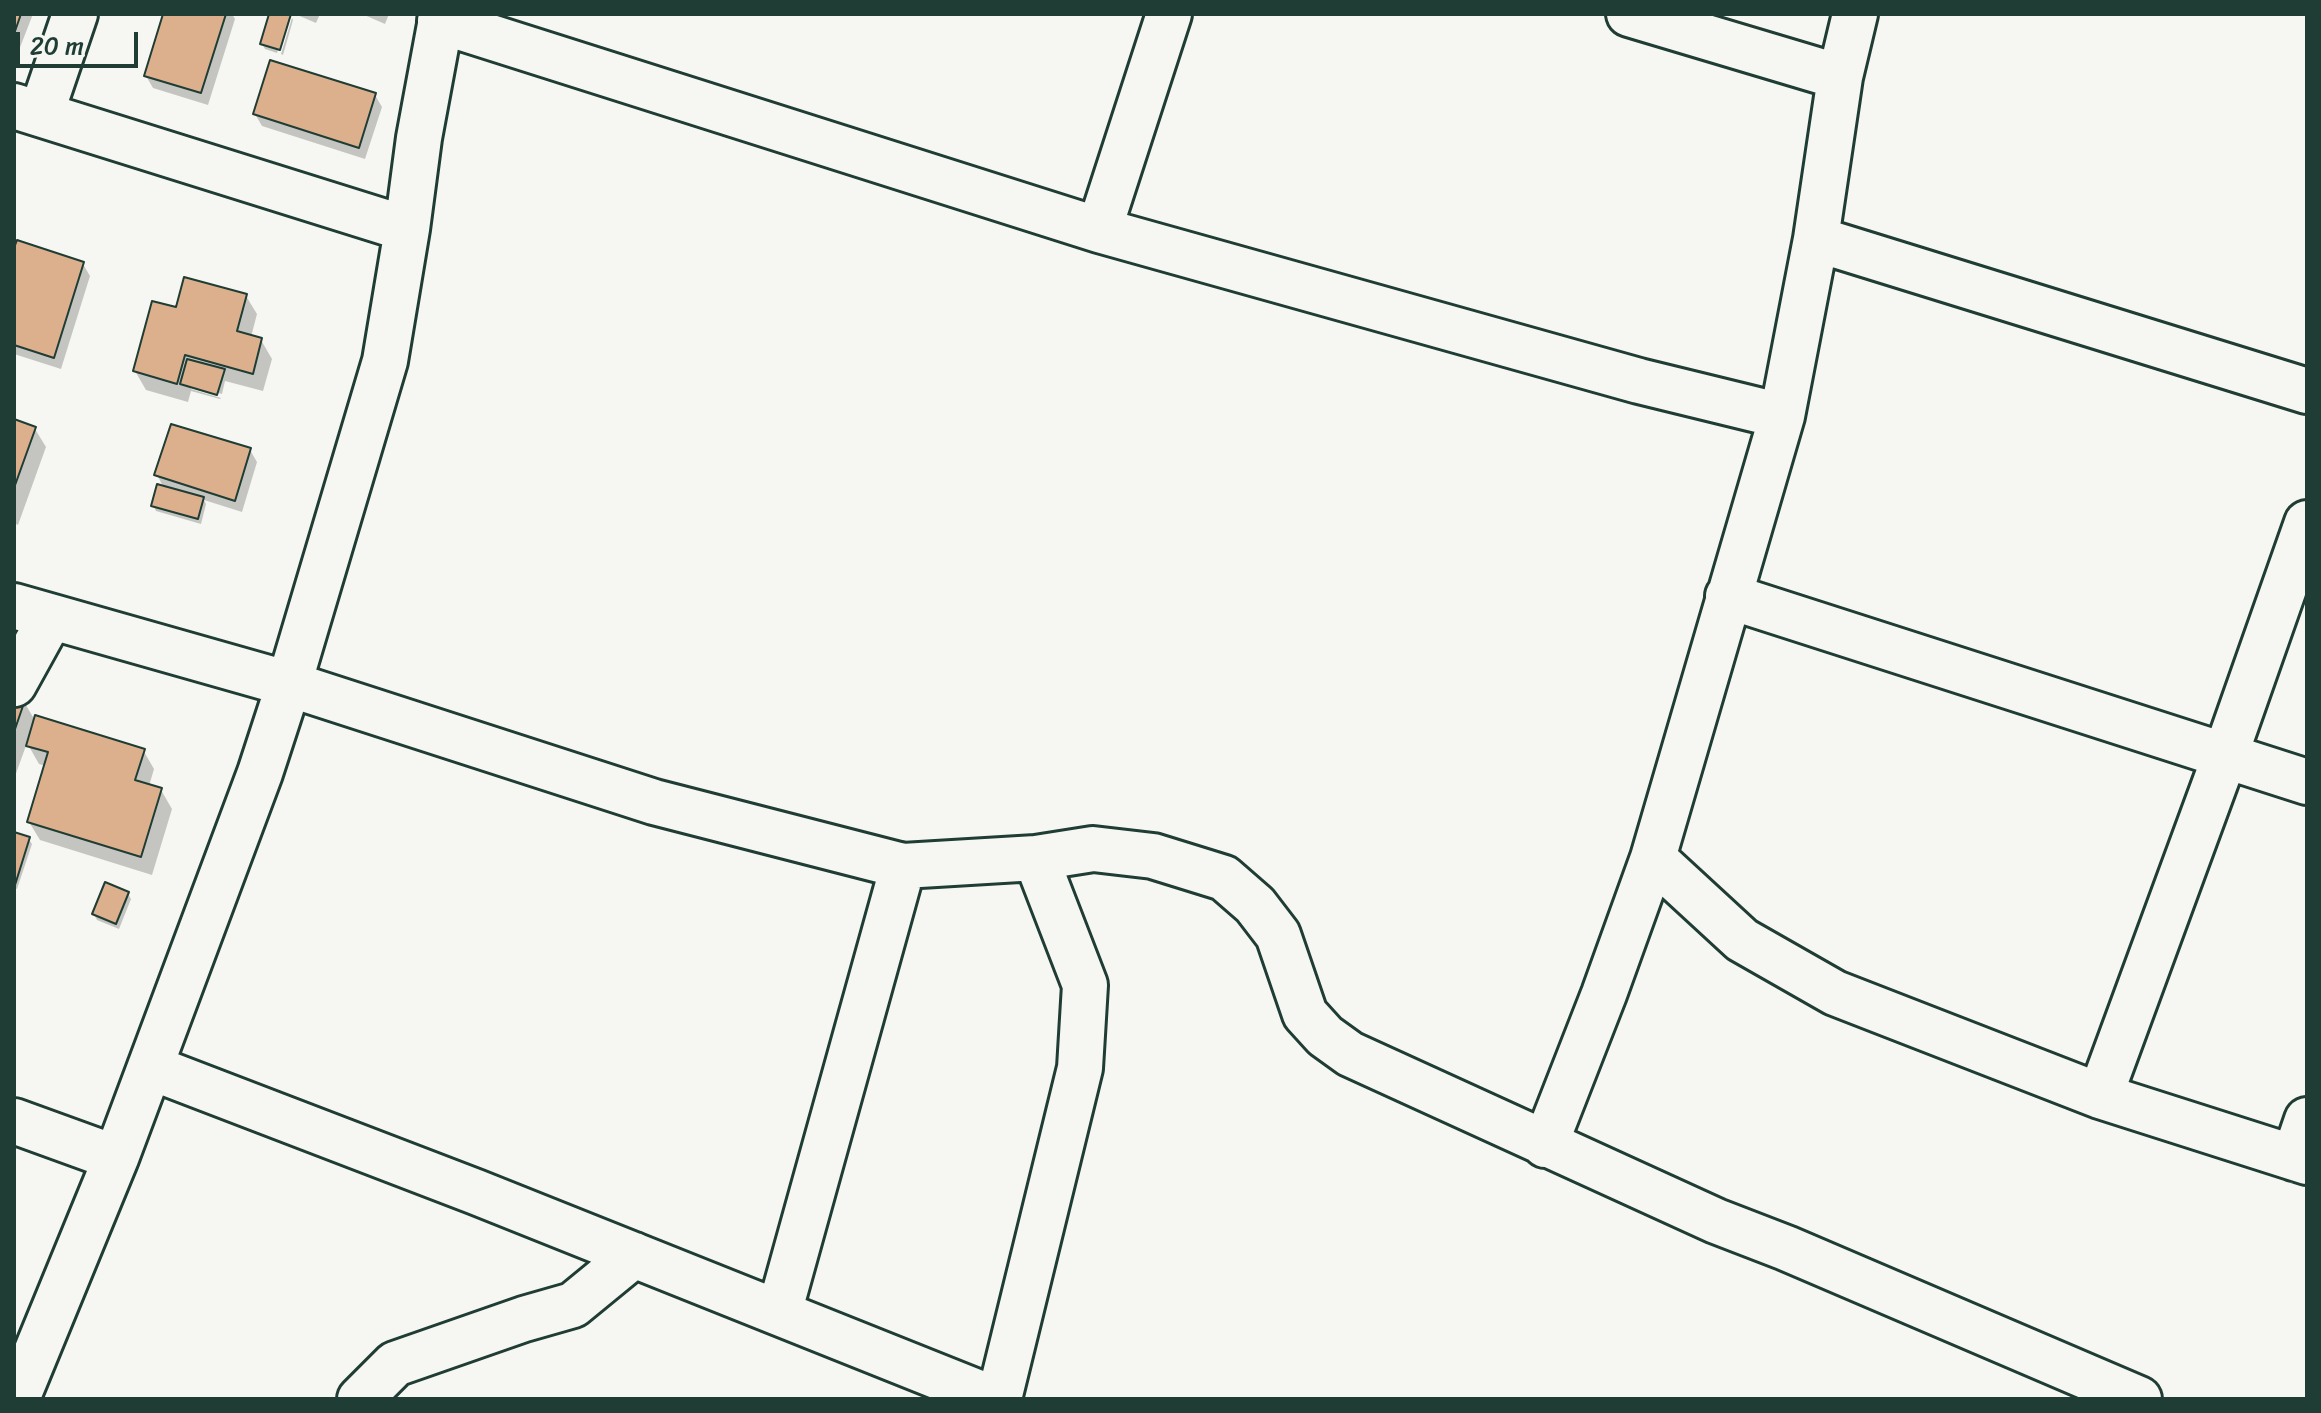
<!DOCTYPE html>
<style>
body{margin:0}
#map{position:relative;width:2321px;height:1413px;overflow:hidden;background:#f6f6f2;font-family:Sriracha,sans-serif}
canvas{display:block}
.frame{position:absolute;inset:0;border:16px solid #1f3d34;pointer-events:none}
.scale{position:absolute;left:16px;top:32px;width:122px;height:36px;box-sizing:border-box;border:4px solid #1f3d34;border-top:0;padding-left:10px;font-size:24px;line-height:28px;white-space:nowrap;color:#1f3d34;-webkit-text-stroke:6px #f6f6f2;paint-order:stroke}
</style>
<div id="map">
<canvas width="2321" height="1413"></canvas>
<div class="frame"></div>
<div class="scale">20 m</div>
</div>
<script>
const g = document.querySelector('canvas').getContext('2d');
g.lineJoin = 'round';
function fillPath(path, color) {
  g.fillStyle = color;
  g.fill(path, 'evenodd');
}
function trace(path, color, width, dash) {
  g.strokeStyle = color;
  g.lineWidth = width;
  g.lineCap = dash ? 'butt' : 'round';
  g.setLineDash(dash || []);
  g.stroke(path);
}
const shadow = new Path2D(`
 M14,14H33L19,50L14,49Z
 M165,14H232L235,19L208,105L153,88L146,76Z
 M271,14H290L291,16H288L277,53L265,49L262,44Z
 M295,14H320L316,23Z
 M362,14H389L385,24Z
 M292,18L293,20L283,55L281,54Z
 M375,95L382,107L365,159L262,126L255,114Z
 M14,255L83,264L90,276L61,369L14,354Z
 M246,296L257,314L251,337L261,340L272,359L263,391L225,381L222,394L191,385V389L221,398L220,399L191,391L188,402L146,390L135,371L177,310Z
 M14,421L35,429L46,447L18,525L14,523Z
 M250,450L257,462L242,512L204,500L206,504L201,524L156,511L153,505L164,488L157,475Z
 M14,698L24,702L36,722L143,750L154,769L149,786L161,790L172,809L152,875L40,840L29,822L46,766L39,764L27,743L14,779Z
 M14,834L28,838L32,844L17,889L14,888Z
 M128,894L131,899L119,929L97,920L94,914Z`);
const building = new Path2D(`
 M14,14H21L14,34Z
 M163,14H226L201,93L144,76Z
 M269,14H291L280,50L260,44Z
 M270,60L376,93L359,148L253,114Z
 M17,240L84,262L54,358L14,345V248Z
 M184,277L247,294L237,331L262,338L253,374L185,355L177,384L133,371L152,301L176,307Z
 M187,359L225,369L217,395L180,384Z
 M14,419L36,427L14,488Z
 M171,424L251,448L235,501L154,475Z
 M157,484L204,497L198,519L151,506Z
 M14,696L25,700L14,732Z
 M35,715L145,749L135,780L162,788L141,857L27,822L48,752L26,746Z
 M14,832L30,837L15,885H14Z
 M105,882L129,892L116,924L92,914Z`);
const street = new Path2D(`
 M1629,14L1840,77
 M440,21L1099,230L1639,381L1782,416
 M14,106L407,229
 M41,114L75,14
 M1099,230L1169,14
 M1816,239L2307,391
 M1728,596L2307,782
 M14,606L289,684L654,802L903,866L1036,858L1093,849L1153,856L1224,878L1255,905L1278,935L1305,1014L1325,1036L1350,1054L1716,1221L1786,1248L2139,1399
 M14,684L51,617
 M1653,858L1742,940L1835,993L2100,1096L2307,1162
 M150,1067L476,1192L994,1399
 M2100,1096L2225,756L2307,523
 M14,1121L116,1158
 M1545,1145L1604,994L1653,858L1782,416L1816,239L1840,77L1855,14
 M2294,1158L2307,1120
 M779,1313L903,866
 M17,1399L116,1158L260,773L289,684L385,361L407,229L419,138L442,14
 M360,1399L395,1364L524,1319L573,1305L634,1255
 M999,1399L1080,1068L1085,985L1036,858`);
fillPath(shadow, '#0003');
fillPath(building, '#dcb08d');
trace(building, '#1f3d34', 2);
trace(street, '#1f3d34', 50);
trace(street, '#f6f6f2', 44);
</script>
